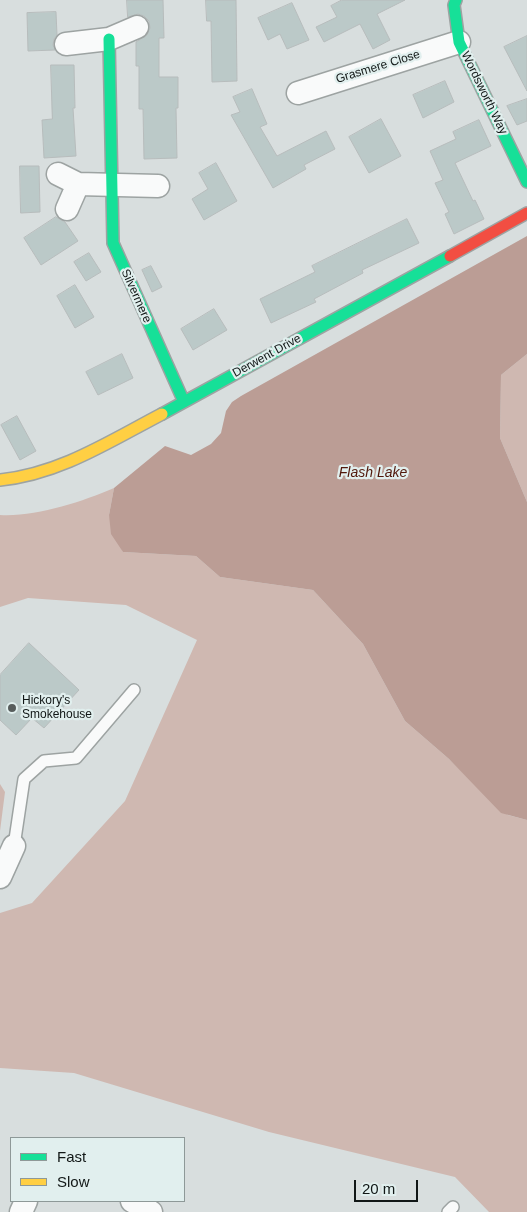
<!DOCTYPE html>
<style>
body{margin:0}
#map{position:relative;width:527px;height:1212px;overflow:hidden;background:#d8dede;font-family:Arial,sans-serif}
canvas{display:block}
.legend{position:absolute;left:10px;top:1137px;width:175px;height:65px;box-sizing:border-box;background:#e1efee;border:1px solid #8e9998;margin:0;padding:6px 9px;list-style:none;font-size:15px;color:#111716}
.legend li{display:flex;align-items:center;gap:10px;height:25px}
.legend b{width:25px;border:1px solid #8e9998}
.scale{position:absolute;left:354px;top:1180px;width:64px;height:22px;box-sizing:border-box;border:2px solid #111716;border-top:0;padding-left:6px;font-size:15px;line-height:18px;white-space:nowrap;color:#111716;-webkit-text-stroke:4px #e1efee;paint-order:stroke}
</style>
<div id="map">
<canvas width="527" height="1212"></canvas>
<ul class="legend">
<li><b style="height:6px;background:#16e098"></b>Fast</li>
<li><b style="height:6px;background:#ffcf43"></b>Slow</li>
</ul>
<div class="scale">20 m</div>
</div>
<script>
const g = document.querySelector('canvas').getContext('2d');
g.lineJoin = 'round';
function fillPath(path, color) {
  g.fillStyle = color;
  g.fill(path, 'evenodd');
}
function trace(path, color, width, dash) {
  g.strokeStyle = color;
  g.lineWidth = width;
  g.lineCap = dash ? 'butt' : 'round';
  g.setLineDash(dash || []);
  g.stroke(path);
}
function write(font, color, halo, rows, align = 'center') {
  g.font = font + ' Arial,sans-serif';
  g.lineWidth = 4.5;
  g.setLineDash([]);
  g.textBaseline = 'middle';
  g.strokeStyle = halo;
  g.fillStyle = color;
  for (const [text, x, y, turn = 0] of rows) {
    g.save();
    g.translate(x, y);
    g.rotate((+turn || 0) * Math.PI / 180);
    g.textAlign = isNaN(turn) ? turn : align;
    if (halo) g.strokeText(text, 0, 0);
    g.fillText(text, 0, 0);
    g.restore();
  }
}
const forest = new Path2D(`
 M527,354V502L500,438L501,375Z
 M114,488L109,515L123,552L196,556L220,577L313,590L363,644L405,721L449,759L508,815L527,820V1212H489L455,1177L269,1132L74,1073L0,1068V913L32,903L125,801L197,640L126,605L28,598L0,607V515C36,517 81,502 114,488Z
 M0,784L5,792L0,831Z`);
const water = new Path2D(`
 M527,236V354L501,375L500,438L527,502V820L501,813L449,759L405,721L363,644L313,590L220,577L196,556L123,552L111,534L109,515L114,488L165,446L191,455L211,444L221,433L226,411L232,402L241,396Z`);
const building = new Path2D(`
 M127,0H163L164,38H159V77H178V108H176L177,158L144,159L143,109H139V66H136V42L147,35L150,28L149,21L144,16L138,14L128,17Z
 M206,0H236L237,81L212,82L211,21H207Z
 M342,0H405L377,14L390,40L373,49L360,24L324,42L316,27L337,17L331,6Z
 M292,3L309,40L287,49L280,34L268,40L258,18Z
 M56,12L57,35L54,39L53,45L55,50L28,51L27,13Z
 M527,36V91L504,47Z
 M51,65H74L75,108H73L76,156L44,158L42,120L52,119Z
 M445,81L454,102L423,118L413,95Z
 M252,89L267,124L260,127L277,156L326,131L335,149L304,165L306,169L273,188L231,115L240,112L233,97Z
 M527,99V121L517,125L507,106Z
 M381,119L401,156L369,173L349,137Z
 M479,120L491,146L455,163L473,201L475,200L484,219L454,234L445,214L449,212L435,183L443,180L430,151L456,139L453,132Z
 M216,163L237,201L204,220L192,199L208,189L199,173Z
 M20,166H39L40,212L21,213Z
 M56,217L65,222L78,241L41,265L24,238Z
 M407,219L419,243L362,270L363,273L314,299L316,302L271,323L260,299L315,272L312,266Z
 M89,253L101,272L86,281L74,262Z
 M151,266L162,287L152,292L142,270Z
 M75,285L94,317L75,328L57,296Z
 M214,309L227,330L193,350L181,329Z
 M122,354L133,378L98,395L86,372Z
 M17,416L36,451L20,460L1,425Z
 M29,643L79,690L44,728L32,718L16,735L0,720V675Z`);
const lane = new Path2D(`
 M14,846L24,779L44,761L76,758L134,690
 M448,1212L453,1207`);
const street = new Path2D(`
 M66,44L109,39L137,27
 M298,93L459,42
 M58,174L78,184L158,186
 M67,209L78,184
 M0,877L14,846
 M132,1201L151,1212
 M21,1212L26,1201`);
const fast = new Path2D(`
 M456,0L454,5L459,42L527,182
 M109,39L113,243L184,402
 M162,414L450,256`);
const slow = new Path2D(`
 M0,480C60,474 110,441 162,414`);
const jam = new Path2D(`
 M450,256L527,213`);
const markers = [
 [12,708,5,"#575d5c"]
];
const streetNames = [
 ["Grasmere Close",378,67,-17],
 ["Wordsworth Way",484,93,64],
 ["Silvermere",136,296,66],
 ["Derwent Drive",267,356,-29]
];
const poiNames = [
 ["Hickory's",22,701],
 ["Smokehouse",22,715]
];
const waterNames = [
 ["Flash Lake",373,473]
];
fillPath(forest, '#cfb8b1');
fillPath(water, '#bb9d95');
fillPath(building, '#bbc9c8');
trace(building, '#b7bcbc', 1);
trace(lane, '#9da3a2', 14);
trace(street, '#9da3a2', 25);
trace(fast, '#9da3a2', 14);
trace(slow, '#9da3a2', 14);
trace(jam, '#9da3a2', 14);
trace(lane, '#f9fafa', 11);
trace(street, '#f9fafa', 22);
trace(fast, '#16e098', 11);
trace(slow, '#ffcf43', 11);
trace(jam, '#f24e42', 11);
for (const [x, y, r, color] of markers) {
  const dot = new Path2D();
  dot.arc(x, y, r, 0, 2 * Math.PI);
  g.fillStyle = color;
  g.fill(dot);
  trace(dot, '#e1efee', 2);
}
write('12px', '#111716', '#e1efee', streetNames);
write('12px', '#111716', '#e1efee', poiNames, 'left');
write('italic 14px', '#52180b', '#e1efee', waterNames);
</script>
